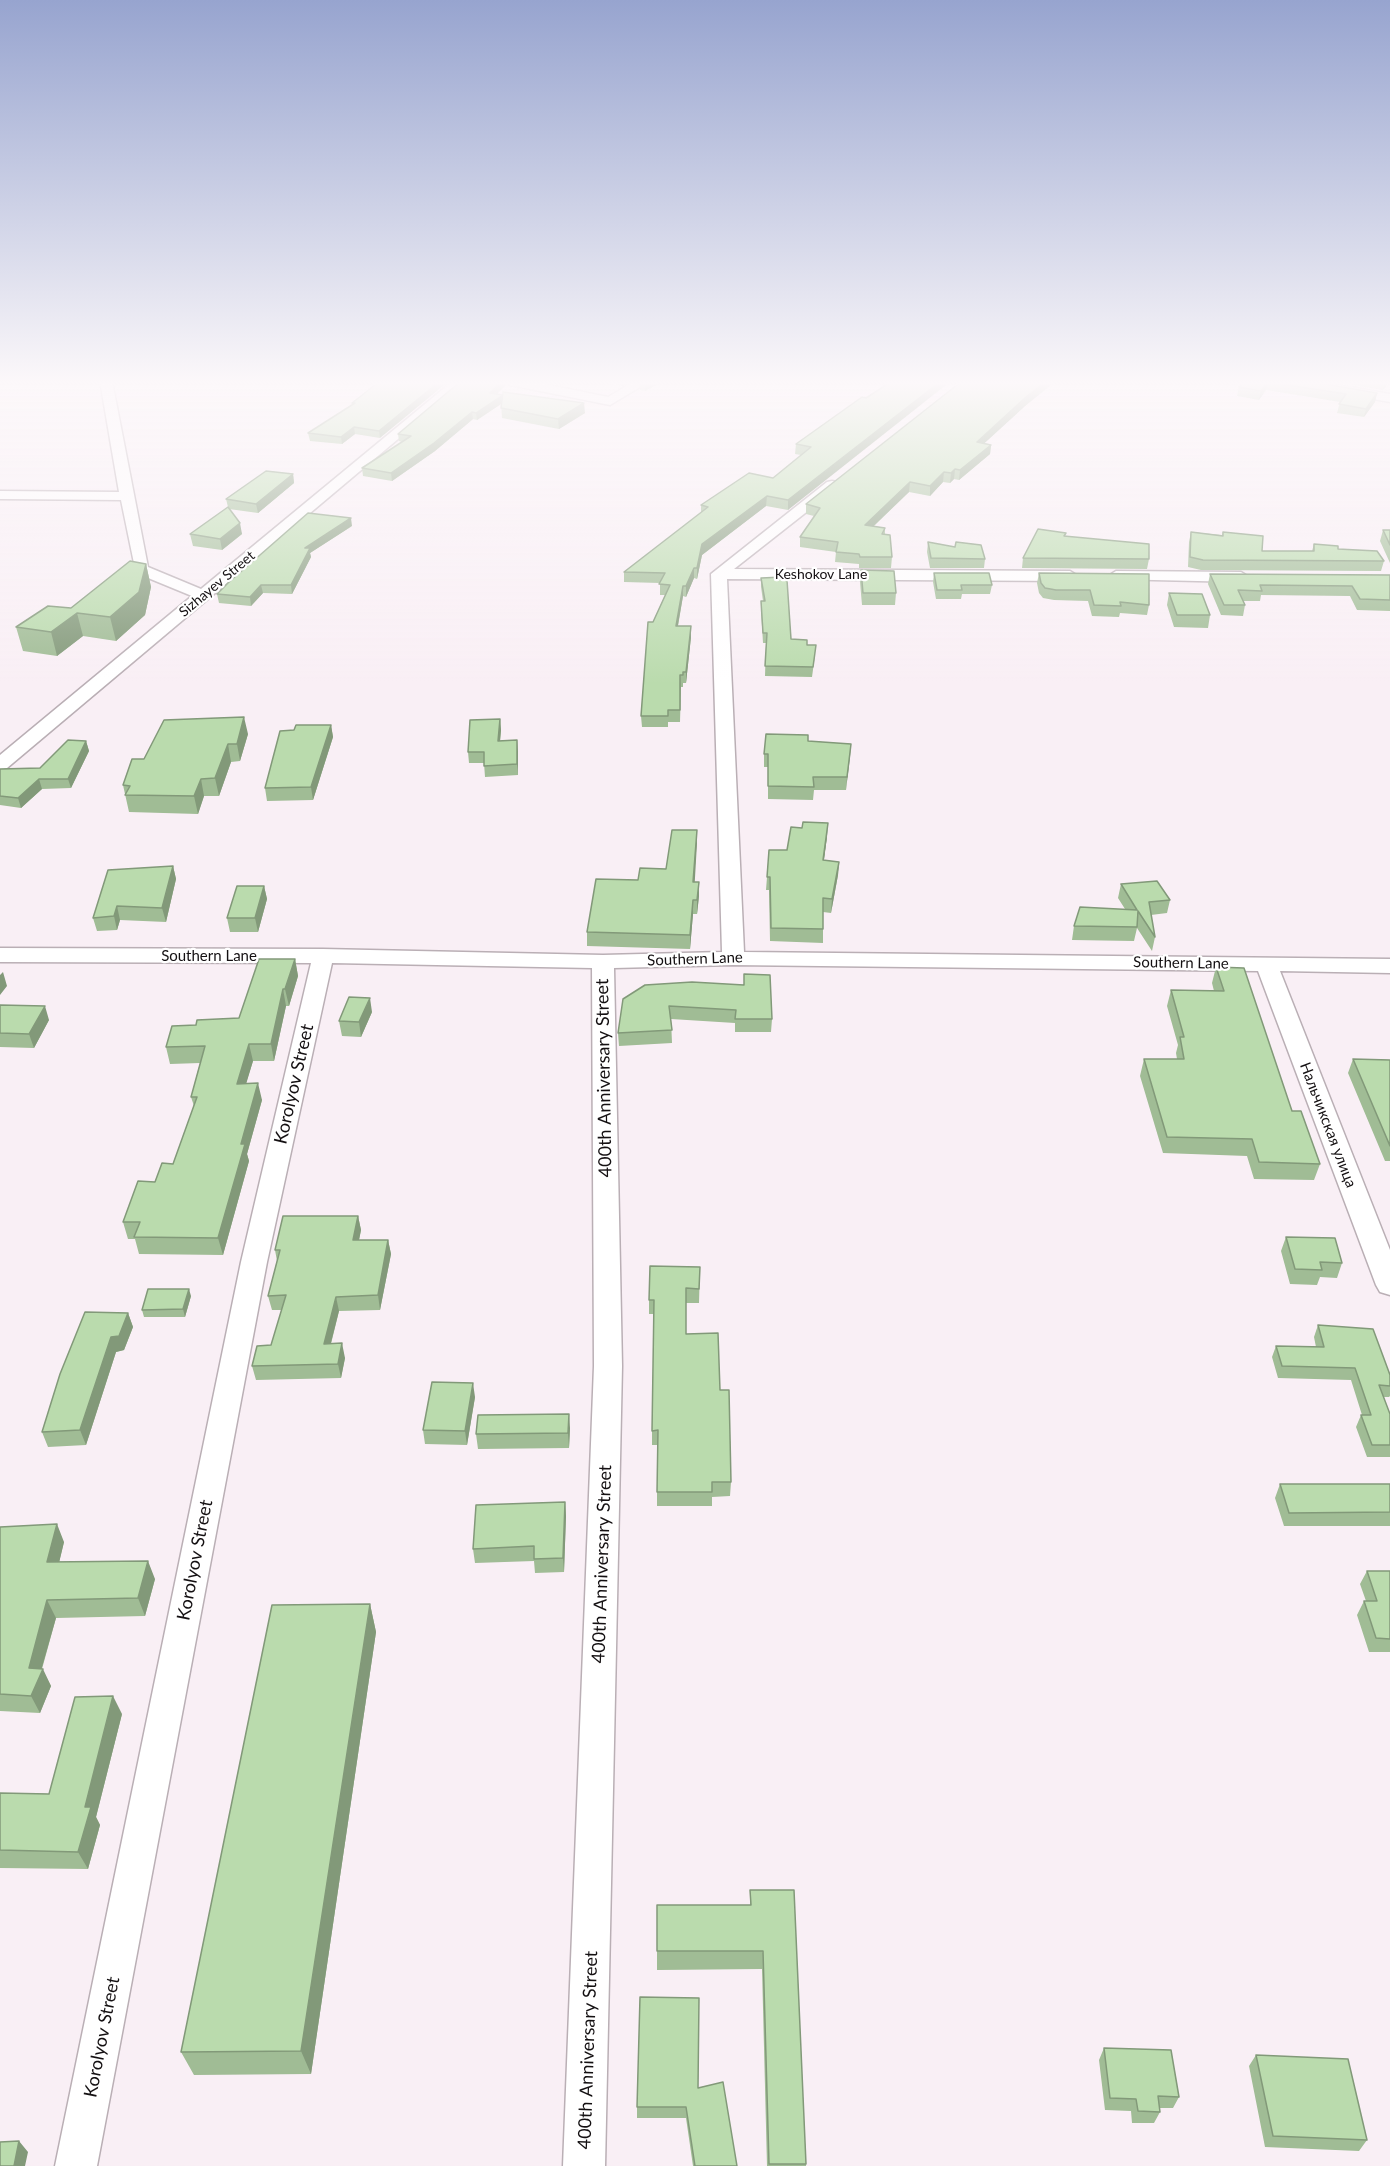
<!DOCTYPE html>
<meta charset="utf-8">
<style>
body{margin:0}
canvas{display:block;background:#f9eff5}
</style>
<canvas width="1390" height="2166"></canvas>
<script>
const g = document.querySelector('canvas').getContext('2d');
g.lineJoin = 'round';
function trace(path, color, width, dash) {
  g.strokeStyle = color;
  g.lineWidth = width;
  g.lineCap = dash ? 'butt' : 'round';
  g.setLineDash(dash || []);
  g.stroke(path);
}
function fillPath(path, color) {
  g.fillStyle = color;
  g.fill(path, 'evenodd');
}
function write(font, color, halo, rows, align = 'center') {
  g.font = font + ' Lato,sans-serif';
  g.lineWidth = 4.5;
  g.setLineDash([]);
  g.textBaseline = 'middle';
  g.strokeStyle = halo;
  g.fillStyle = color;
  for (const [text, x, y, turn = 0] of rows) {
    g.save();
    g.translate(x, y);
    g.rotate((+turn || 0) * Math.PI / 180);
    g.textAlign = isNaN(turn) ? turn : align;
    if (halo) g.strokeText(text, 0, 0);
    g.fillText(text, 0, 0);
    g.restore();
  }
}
const street = new Path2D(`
 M100,381H112L148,567L201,589L453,381H467L7,768L0,770V755L192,596L136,573L121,500L0,499V491L119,492Z
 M504,381H530L608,397L635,381H650L610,405L510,385Z
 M1286,381H1315L1390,394V402L1292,385Z
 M832,481L837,482L839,485L837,488L734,569L1070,571L1078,576L1070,581L727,579L744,952L1390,959V973L1280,971L1390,1250V1295L1380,1292L1376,1285L1258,971L733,965L614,968L622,1366L605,2166H563L594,1366L592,968L332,963L267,1262L97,2166H55L241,1262L311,963L0,962V948L323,949L603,955L722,952L711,574L827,482Z
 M1116,571L1241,572L1249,577L1241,582L1110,579L1108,576Z`);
const wall = new Path2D(`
 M380,381V438L355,434L342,444L310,441L308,433L352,405V403Z
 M599,381H631L622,386Z
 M663,381L645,391L640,390L639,382Z
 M1219,381H1308L1377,393L1375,402L1364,417L1337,413L1340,402L1266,390L1259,400L1237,396L1239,387L1241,385Z
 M1329,381H1390L1383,390Z
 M506,385L497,394L585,413L559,429L502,418L501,404L477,420L473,419L435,451L392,481L363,476L362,468L402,442L399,441L398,434Z
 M862,397L788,510L766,506L702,555L697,579L694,578L686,597L683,596L678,626H691V637L686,683H683V687H681L680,722H668V727H642L641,716L653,622L665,595H660V583L624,582V572L701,513V505L773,478L801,455L795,454L796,444Z
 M1024,407L984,443L991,445L990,454L959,480L954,479L950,483L943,482L930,496L909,492L874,526L885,528V535L892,557L891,568H859V564L835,562L836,552L800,547V537L814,516L806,514V504Z
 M293,474L294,483L258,513L229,509L242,534L222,550L193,546L190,534L228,507L226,499Z
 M352,526L310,553L311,557L292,594L263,593L251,606L219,603L217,594Z
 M1383,530H1390V563L1380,541Z
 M1191,532L1222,535L1223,532L1262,551H1312L1314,544L1384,561L1381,571L1201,570L1188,567L1189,542Z
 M1066,533L1065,536L1149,559L1147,569L1022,568L1023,558Z
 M928,542L985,559L984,568H930L927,552Z
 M146,564L151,587L145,615L116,641L83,636L57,656L23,651L16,627L71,608Z
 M861,570L896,593L895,605H862L860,582Z
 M934,573L992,585L990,594H962L961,599H936L933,582Z
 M1039,573L1149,605L1147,615L1120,613L1119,617L1092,616L1088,601L1054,600L1043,598L1039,593L1037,583Z
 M1210,574L1390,575V611L1357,610L1350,596L1261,595L1260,601H1243L1245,605L1243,616L1221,615L1208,584Z
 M761,578L791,639L807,640V645L815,655L812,677L765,676L766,643H763L761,610V601H763L761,587Z
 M1169,593L1210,615L1208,628L1174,627L1167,605Z
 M500,719L501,730L500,741L517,740L518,775L485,777L484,763H469L468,752Z
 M331,725L333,737L313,800L267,801L265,788Z
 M248,734L240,761L231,762L219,796H204L198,814L129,812L123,785L144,759Z
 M86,741L89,751L71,788L42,789L21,808L0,805V769L40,768Z
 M808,741L851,744L846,790H814L813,800L768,799V767H764V754Z
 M697,830L694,882L699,896L697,914H693L690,949L587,946V932L638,880L666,869Z
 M827,837L824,860L839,862L838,875L831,913L823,912V943L770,941L769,890H766L767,877L787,850Z
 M173,866L176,879L166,922L120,920L117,930L97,931L93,918Z
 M1121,884L1170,900L1167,913L1151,915L1155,937L1152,951L1137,928L1134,941L1072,940L1074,926L1125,909L1118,898Z
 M264,886L267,899L258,932H230L227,918Z
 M295,959L298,976L289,1006H286L274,1061H253L246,1083L262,1100L247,1154L249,1161L223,1255L139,1254L135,1239H128L123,1222L155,1182L173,1164L194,1106L191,1097L200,1063L170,1064L166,1047L196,1025L239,1018Z
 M1216,967L1320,1164L1314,1180L1254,1179L1247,1156L1163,1153L1140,1076L1144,1059H1177L1176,1053L1178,1045L1167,1006L1171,990L1214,991L1212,983Z
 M645,985L772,1019L771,1032H735V1023L671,1019L672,1043L619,1046L618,1033Z
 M0,1005L49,1020L34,1048L0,1047Z
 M372,1012L361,1037L342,1036L339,1021Z
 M1353,1059L1390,1060V1161H1385L1348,1073Z
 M358,1216L361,1230L359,1240H388L391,1254L380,1310L339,1311L331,1344L345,1358L341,1378L256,1380L252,1366L271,1345L282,1310H272L268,1296L277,1261L275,1250Z
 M1286,1237L1342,1263L1337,1278L1320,1277L1317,1285L1290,1284L1281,1251Z
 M700,1267L699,1303H686V1334L720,1390L731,1482L730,1496L712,1497V1506H657V1445H652V1431L654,1314H649V1300Z
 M191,1296L185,1317H144L142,1310Z
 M128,1313L133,1327L124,1350L116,1352L86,1445L48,1447L42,1432Z
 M1318,1325L1390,1375V1396L1389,1397H1383L1390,1414V1457H1367L1356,1427L1361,1415H1362L1351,1380L1278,1378L1272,1357L1276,1346L1316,1347L1314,1337Z
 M475,1397L467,1445L425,1444L423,1430Z
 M570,1428L569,1448L478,1449L476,1434Z
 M1280,1484H1390V1526H1284L1275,1498Z
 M565,1502L566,1516L564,1572L535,1573L534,1561L475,1563L473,1549Z
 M0,1527L64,1542L59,1562L155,1579L145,1616L56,1618L42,1669L51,1686L40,1713L0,1711Z
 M1367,1571H1390V1652H1369L1357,1615L1364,1601H1366L1360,1584Z
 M370,1604L376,1632L311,2074L194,2075L181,2052Z
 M122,1714L96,1817L100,1825L88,1869L0,1868V1793L49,1794Z
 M750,1890L806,2164V2166H767L762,1969L657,1970V1951L750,1905Z
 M1104,2048L1179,2097L1173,2108H1159L1160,2112L1154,2123H1132L1131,2111L1105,2110L1099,2060Z
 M1256,2055L1367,2140L1359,2151L1265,2147L1249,2066Z
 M698,2088L737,2166H693L686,2118H637V2107Z`);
const shadedWall = new Path2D(`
 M440,381H449L380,438L379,431Z
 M502,381H506V385L490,400V393Z
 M622,381H631L622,386Z
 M648,381H663L645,391V383Z
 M941,381H951L788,510V500Z
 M1046,381H1056L1024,407L976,451L977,442L1026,397Z
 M1386,381H1390L1383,390Z
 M1268,382L1266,390L1259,400L1261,391Z
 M1377,393L1375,402L1364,417L1366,409Z
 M503,395L504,402L477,420L476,413Z
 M584,403L585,413L559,429L558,419Z
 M472,412L473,419L435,451L392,481L391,473Z
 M354,427L355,434L342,444L341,437Z
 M991,445L990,454L959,480L960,470Z
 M955,469L954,479L950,483L951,473Z
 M944,472L943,482L930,496V486Z
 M293,474L294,483L258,513L256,504Z
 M910,482L909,492L864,535L865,525Z
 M767,496L766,506L702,555L697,579V568L702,544Z
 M351,518L352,526L310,553L311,557L292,594L291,585L305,548Z
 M240,523L242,534L222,550L220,539Z
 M146,564L151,587L145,615L116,641L110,617Z
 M694,568V578L686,597V586Z
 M261,585L263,593L251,606L250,597Z
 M683,586V596L676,636V626Z
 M77,613L83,636L57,656L51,632Z
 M691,626V637L686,683V672Z
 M244,717L248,734L240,761L237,744Z
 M500,719L501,730L499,752L498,741Z
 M331,725L333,737L313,800L311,787Z
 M517,740L518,752V775L517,764Z
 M86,741L89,751L71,788L68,779Z
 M228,744L231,762L219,796L215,778Z
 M851,744L850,757L846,790L847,777Z
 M39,779L42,789L21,808L18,798Z
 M201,779L204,796L198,814L194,796Z
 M828,823L827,837L822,874L823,860Z
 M697,830V843L694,895L693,882Z
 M839,862L838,875L831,913L832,899Z
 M173,866L176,879L166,922L162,908Z
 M699,882V896L697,914V900Z
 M264,886L267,899L258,932L255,918Z
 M693,900V914L690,949V935Z
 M117,906L120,920L117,930L114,916Z
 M295,959L298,976L289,1006L285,989Z
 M3,972L7,986L0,995V975Z
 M283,989L286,1006L274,1061L271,1044Z
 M370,998L372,1012L361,1037L359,1022Z
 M45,1006L49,1020L34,1048L29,1034Z
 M249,1044L253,1061L241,1101L237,1084Z
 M258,1083L262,1100L247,1154L249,1161L223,1255L218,1238L241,1144Z
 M358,1216L361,1230L356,1255L353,1240Z
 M388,1240L391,1254L380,1310L378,1295Z
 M189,1289L191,1296L185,1317L183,1309Z
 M336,1297L339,1311L327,1358L324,1344Z
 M128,1313L133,1327L124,1350L116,1352L86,1445L80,1430L111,1337Z
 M342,1343L345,1358L341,1378L338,1364Z
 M473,1383L475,1397L467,1445L465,1431Z
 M569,1414L570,1428L569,1448L568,1433Z
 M565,1502L566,1516L564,1572L563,1558Z
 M57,1524L64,1542L55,1580L47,1562Z
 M148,1561L155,1579L145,1616L138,1598Z
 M47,1600L56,1618L40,1674L43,1669L51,1686L40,1713L31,1696L29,1668Z
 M370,1604L376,1632L311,2074L301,2051Z
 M113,1696L122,1714L96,1817L100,1825L88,1869L78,1852L85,1807Z
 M19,2141L28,2152L25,2166H14Z`);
const building = new Path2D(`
 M380,381H440L379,431L354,427L341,437L308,433L355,403H352Z
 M461,381H502L490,393L503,395L476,413L472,412L434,443L391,473L362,468L411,436L398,434Z
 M892,381H941L788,500L767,496L702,544L697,568H694L686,586H683L676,626H691L686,672H683V675H680V710H668V716H641L648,622H653L670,585L659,584L665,573L624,572L708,507L701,505L749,473L773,478L811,447L796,444L862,397L866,398Z
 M962,381H1046L1026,397L977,442L991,445L960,470L955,469L951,473L944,472L930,486L910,482L865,525L885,528L882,534L890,535L892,557H860L859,554L836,552L838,542L800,537L820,508L806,504Z
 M1244,381H1308L1377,393L1366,409L1339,404L1346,394L1268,382L1261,391L1239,387Z
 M503,392L584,403L558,419L501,408Z
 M266,471L293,474L256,504L226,499Z
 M228,507L240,523L220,539L190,534Z
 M308,513L351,518L305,548H310L291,585H261L250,597L217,594L228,583Z
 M1038,529L1066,533L1064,536L1149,544V559L1023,558Z
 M1383,530H1390V545Z
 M1191,532L1223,536V532L1263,536L1262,551H1314V544L1338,546V549L1377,551L1384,561L1203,560L1190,557Z
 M928,542L955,547L956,542L981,545L985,559L931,558Z
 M130,561L146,564L139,592L110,617L77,613L51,632L16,627L48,606L71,608Z
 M861,570L894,571L896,593H863Z
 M934,573H989L992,585H961L962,590H937Z
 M1039,573L1149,574V605L1120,602L1121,606L1094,605L1090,590H1056L1045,588L1041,583Z
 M1210,574L1390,575V600L1360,599L1352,586L1260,585L1262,591L1238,590L1245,605H1224Z
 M783,577L787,580L791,639L807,640V645H816L813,667L765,666L767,633H763L761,601H765L761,578Z
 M1169,593L1202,594L1210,615H1177Z
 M244,717L237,744H228L215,778L201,779L194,796L125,795L130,786L123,785L132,759H144L164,720Z
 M500,719L498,741L517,740V764L484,766V752H468L470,720Z
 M296,725H331L311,787L265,788L280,731L294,730Z
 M766,734L808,735V741L851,744L847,777H813L814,787L768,786V754H764Z
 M68,740L86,741L68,779H39L18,798L0,796V769L40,768Z
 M803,822L828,823L823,860L839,862L832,899L823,898V929L771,928L770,877H767L769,850H787L791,827L802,828Z
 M672,830H697L693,882H699L697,900H693L690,935L587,932L596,879L638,880L640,868L666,869Z
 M173,866L162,908L117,906L114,916L93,918L108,870Z
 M1157,881L1170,900L1149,902L1155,937L1138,911L1137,927L1074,926L1080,907L1137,910L1121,884Z
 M237,886H264L255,918H227Z
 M259,959H295L285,989H283L271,1044H249L237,1084L258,1083L241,1144H245L218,1238L134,1237L140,1222H123L138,1181L155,1182L162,1163L173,1164L197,1097H191L205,1046L166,1047L172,1026L196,1025L197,1020L239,1018Z
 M1216,967L1244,968L1292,1111H1301L1320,1164L1259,1162L1252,1139L1167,1137L1144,1059H1184L1180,1037H1184L1171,990L1224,991Z
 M744,974L770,975L772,1019H735L736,1010L669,1006L672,1030L618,1033L623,999L645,985L692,982L744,985Z
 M349,997L370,998L359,1022L339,1021Z
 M0,1005L45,1006L29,1034L0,1033Z
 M1353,1059L1390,1060V1146Z
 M283,1216H358L353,1240H388L378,1295L336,1297L324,1344L342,1343L338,1364L252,1366L257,1346L271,1345L286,1295L268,1296L280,1250H275Z
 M1286,1237L1335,1238L1342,1263L1320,1262L1322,1270L1295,1269Z
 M650,1266L700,1267L699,1289L686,1288V1334L718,1333L720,1390H729L731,1482H712V1492H657L658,1430L652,1431L654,1300H649Z
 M148,1289H189L183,1309L142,1310Z
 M85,1312L128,1313L119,1336L111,1337L80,1430L42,1432L60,1374Z
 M1318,1325L1373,1329L1390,1375V1386L1379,1385L1390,1414V1445H1372L1361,1415H1371L1355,1368L1282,1366L1276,1346L1324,1347Z
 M432,1382L473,1383L465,1431L423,1430Z
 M569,1414L568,1433L476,1434L478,1415Z
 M1280,1484H1390V1512L1289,1513Z
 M565,1502L563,1558L534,1559V1546L473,1549L476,1505Z
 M57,1524L47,1562L148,1561L138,1598L47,1600L29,1668L43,1669L31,1696L0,1694V1527Z
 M1367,1571H1390V1639L1376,1638L1364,1601H1377Z
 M370,1604L301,2051L181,2052L272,1605Z
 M113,1696L85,1807H91L78,1852L0,1850V1793L49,1794L75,1697Z
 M750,1890H794L806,2164H769L763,1951H657V1905H751Z
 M640,1997L699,1998L698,2088L723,2082L737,2166H695L686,2107H637Z
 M1104,2048L1171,2050L1179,2097L1158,2096L1160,2112L1138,2111L1136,2099L1110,2098Z
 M1256,2055L1348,2059L1367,2140L1273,2136Z
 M19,2141L14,2166H0V2142Z`);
const farStreetnames = [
 ["Keshokov Lane",821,574],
 ["Sizhayev Street",217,584,-40]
];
const streetNames = [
 ["Southern Lane",209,956],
 ["Southern Lane",695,959,-2],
 ["Southern Lane",1181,963,1],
 ["Нальчикская улица",1328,1125,69]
];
const nearStreetnames = [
 ["400th Anniversary Street",604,1078,-91],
 ["Korolyov Street",294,1084,-77],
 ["Korolyov Street",195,1560,-79],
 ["400th Anniversary Street",602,1564,-88],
 ["Korolyov Street",102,2037,-79],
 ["400th Anniversary Street",588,2050,-88]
];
trace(street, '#baafb5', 3);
fillPath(street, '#fff');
fillPath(wall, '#a0bc95');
fillPath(shadedWall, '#829979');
fillPath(building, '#badbad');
trace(building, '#829979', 1.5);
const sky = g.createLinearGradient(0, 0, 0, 684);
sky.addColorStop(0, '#97a4cf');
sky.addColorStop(0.56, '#fcf8fa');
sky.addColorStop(1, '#fcf8fa00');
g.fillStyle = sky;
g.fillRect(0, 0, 1390, 684);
write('14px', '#141012', '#fff', farStreetnames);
write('15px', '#141012', '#fff', streetNames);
write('18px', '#141012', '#fff', nearStreetnames);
</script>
